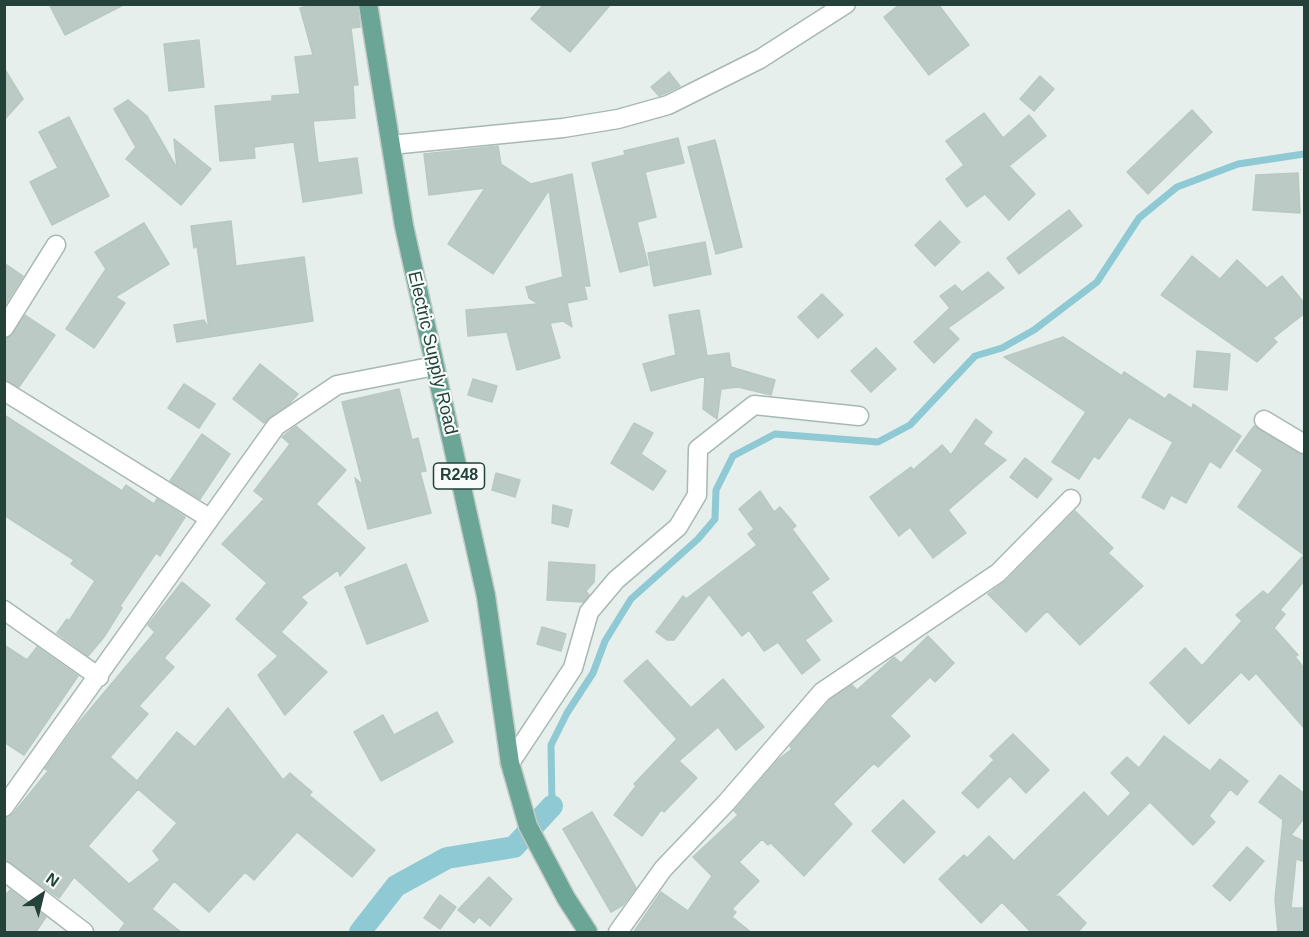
<!DOCTYPE html>
<style>
body{margin:0}
#map{position:relative;width:1309px;height:937px;overflow:hidden;background:#e6efeb;font-family:Helvetica,sans-serif}
canvas{display:block}
.frame{position:absolute;inset:0;border:6px solid #24423a;pointer-events:none}
.north{position:absolute;left:12px;top:865px;width:60px;height:60px;-webkit-text-stroke:4px #f7fbf9;paint-order:stroke;rotate:35deg;font-size:16px;font-weight:700;line-height:24px;text-align:center;color:#24423a}
.north::after{content:'';display:block;margin:auto;width:21px;height:27px;background:#24423a;clip-path:polygon(50% 0,100% 100%,50% 72%,0 100%)}
</style>
<div id="map">
<canvas width="1309" height="937"></canvas>
<div class="frame"></div>
<div class="north">N</div>
</div>
<script>
const g = document.querySelector('canvas').getContext('2d');
g.lineJoin = 'round';
function trace(path, color, width, dash) {
  g.strokeStyle = color;
  g.lineWidth = width;
  g.lineCap = dash ? 'butt' : 'round';
  g.setLineDash(dash || []);
  g.stroke(path);
}
function fillPath(path, color) {
  g.fillStyle = color;
  g.fill(path, 'evenodd');
}
function write(font, color, halo, rows, align = 'center') {
  g.font = font + ' Helvetica,sans-serif';
  g.lineWidth = 4.5;
  g.setLineDash([]);
  g.textBaseline = 'middle';
  g.strokeStyle = halo;
  g.fillStyle = color;
  for (const [text, x, y, turn = 0] of rows) {
    g.save();
    g.translate(x, y);
    g.rotate((+turn || 0) * Math.PI / 180);
    g.textAlign = isNaN(turn) ? turn : align;
    if (halo) g.strokeText(text, 0, 0);
    g.fillText(text, 0, 0);
    g.restore();
  }
}
const stream = new Path2D(`
 M552,806L551,745L567,713L593,673L605,641L631,599L698,539L715,519L716,490L733,456L775,434L878,442L910,425L975,356L1002,348L1034,330L1097,282L1139,218L1177,187L1238,164L1304,154`);
const canal = new Path2D(`
 M360,932L396,886L447,858L514,847L552,806`);
const building = new Path2D(`
 M49,4H125L65,35Z
 M314,4H357L360,27L351,28L358,85H353L355,118L313,121L318,163L357,158L362,193L303,202L294,142L254,147L255,158L220,161L215,106L272,101V96L300,94L295,57L313,55L300,8Z
 M544,4H611L570,52L531,19Z
 M900,4H938L969,45L929,75L884,17Z
 M199,40L204,87L169,91L164,44Z
 M4,68L23,99L4,120Z
 M669,72L680,86L659,96L651,87Z
 M1040,76L1054,89L1034,111L1020,99Z
 M128,100L147,116L177,168L174,139L211,169L181,205L126,159L136,147L114,109Z
 M1192,110L1212,132L1148,194L1127,172Z
 M984,113L1003,138L1029,115L1046,136L1009,166L1035,194L1009,220L985,194L967,207L946,179L964,165L946,141Z
 M69,117L109,196L52,225L30,182L58,168L39,132Z
 M678,138L684,163L645,172L656,217L637,222L648,265L620,272L592,163L625,155L624,151Z
 M715,140L742,247L716,254L688,147Z
 M498,146L501,164L531,184L572,174L590,286H584L587,299L567,303L572,327L563,321L550,323L560,358L517,370L507,332L468,336L466,310L538,304L529,298L526,287L563,277L549,190L493,274L448,244L485,188L429,195L424,154Z
 M1298,173L1300,213L1253,210L1256,175Z
 M1069,210L1082,226L1019,274L1007,258Z
 M231,221L236,266L304,257L313,321L177,342L174,325L204,320L209,329L197,246L194,248L191,226Z
 M940,221L960,242L935,266L915,245Z
 M144,223L169,264L115,297L125,303L94,348L66,329L106,269L95,252Z
 M705,242L711,274L654,286L648,253Z
 M1192,256L1220,279L1237,260L1267,288L1282,276L1305,304V313L1273,338L1277,342L1257,362L1161,295Z
 M4,263L23,276L4,306Z
 M988,272L1004,288L948,328L959,339L934,363L914,342L950,308L940,296L955,285L962,292Z
 M822,294L843,315L818,338L798,317Z
 M699,310L707,356L729,353L731,367L775,380L771,395L738,387L721,389L717,419L703,409L705,376L651,391L643,364L676,355L669,315Z
 M25,315L55,335L19,387L4,380V342Z
 M1063,337L1122,376L1124,372L1165,399L1169,394L1192,409L1193,404L1241,436L1220,468L1210,461L1186,503L1171,495L1164,509L1142,497L1173,442L1129,417L1099,459L1094,456L1079,479L1052,462L1086,412L1004,357Z
 M876,348L896,369L871,392L851,371Z
 M1197,351L1230,354L1227,390L1194,387Z
 M260,364L298,394L290,403L264,423L233,399Z
 M473,379L497,386L492,402L468,395Z
 M184,384L215,404L199,428L168,408Z
 M399,389L412,440L418,438L426,471L420,472L431,513L368,529L355,478L363,485L342,402Z
 M4,415L122,491L126,485L154,504L157,499L185,517L160,556L156,553L120,606L122,608L104,637L88,656L57,633L67,619L69,621L95,581L71,564L74,560L4,515Z
 M976,419L992,432L983,444L1006,460L948,510L966,533L933,558L910,527L899,536L870,497L911,467L913,470L942,445L951,455Z
 M634,423L653,433L641,454L666,471L653,490L611,463Z
 M296,426L346,470L316,504L365,548L340,576L338,570L301,597L307,603L281,632L327,672L285,715L258,675L278,656L236,619L267,583L222,544L264,499L254,491L290,444L282,437Z
 M1254,426L1305,455V580L1280,610L1285,614L1274,628L1298,655L1295,657L1305,669V729L1256,673L1249,680L1241,672L1189,724L1150,683L1185,648L1202,666L1242,621L1236,615L1263,591L1268,595L1304,555L1238,507L1263,470L1236,451Z
 M202,434L230,454L200,499L170,481Z
 M1025,458L1052,479L1037,498L1010,477Z
 M496,473L520,480L515,497L492,490Z
 M760,491L774,512L780,507L796,526L792,529L829,579L811,592L832,621L805,640L820,660L802,674L778,642L764,651L749,630L742,636L709,594L674,640H667L656,632L683,596L686,599L757,545L748,534L754,529L739,509Z
 M553,505L572,510L568,527L552,523Z
 M1075,511L1113,548L1108,553L1143,586L1080,645L1047,611L1026,632L988,594L1006,581Z
 M549,562L595,565L594,582L586,591L589,595L583,602L547,600Z
 M406,564L428,621L367,644L345,587Z
 M182,582L210,605L164,658L174,667L139,706L148,714L110,757L137,781L177,732L195,747L228,708L283,780L290,773L312,792L309,795L375,850L352,877L297,832L254,880L245,872L209,912L174,881L152,909L182,933H118L125,923L74,877L59,898L4,860V818L13,814L48,771L45,769L76,726L155,632L148,625ZM138,789L177,823L153,851L160,860L129,884L88,846Z
 M542,627L566,634L561,651L537,644Z
 M928,636L954,663L935,682L930,677L890,716L910,736L878,767L874,763L833,804L852,824L804,876L770,842L768,845L762,839L739,862L759,881L732,909L736,912L732,917L752,933H633L661,892L688,911L712,876L693,857L738,815L734,811L779,759L792,749L790,746L830,700L852,685L857,690L894,657L901,663Z
 M4,645L27,660L37,647L78,676L24,755L4,742Z
 M647,660L691,708L723,679L764,727L736,750L718,727L679,761L697,778L664,812L661,810L642,836L614,815L636,786L634,784L677,739L624,681Z
 M437,712L453,742L381,781L354,732L383,715L394,735Z
 M1013,734L1049,770L1026,793L1010,776L978,808L962,793L994,760L990,756Z
 M1164,736L1210,771L1220,759L1248,781L1237,795L1230,789L1209,816L1215,822L1193,845L1150,802L1053,898L1059,896L1086,923L1077,933H1032L1002,902L981,923L939,879L964,855L967,858L989,836L1014,861L1084,792L1108,817L1131,793L1111,773L1127,757L1139,768Z
 M1280,775L1305,794V817L1291,835L1305,842V862L1296,859L1291,908H1305V933H1278L1275,899L1283,820L1259,802Z
 M903,800L935,832L904,863L872,831Z
 M592,812L636,888L623,905L611,912L563,829Z
 M1247,847L1264,861L1230,901L1213,886Z
 M489,877L512,899L490,926L479,917L474,923L458,910Z
 M10,890L46,917L35,933H4V896Z
 M440,895L456,907L440,929L424,918Z`);
const minor = new Path2D(`
 M391,145L563,128L618,119L668,105L760,59L846,4
 M4,328L56,245
 M4,391L209,518
 M1264,420L1304,444
 M4,610L99,677
 M510,763L573,668L589,612L616,580L678,527L697,495L698,449L754,405L859,416
 M4,807L276,426L337,385L435,366
 M4,871L84,932
 M618,932L663,869L726,803L822,692L998,573L1071,499`);
const major = new Path2D(`
 M368,4L404,226L486,596L510,763L528,826L566,898L588,932`);
const shields = [
 [459,476,51]
];
const shieldNames = [
 ["R248",459,476]
];
const streetNames = [
 ["Electric Supply Road",432,353,77]
];
trace(stream, '#8ec9d4', 7);
trace(canal, '#8ec9d4', 22);
fillPath(building, '#bbcac4');
trace(building, '#b8c9c2', 1.5);
trace(minor, '#a8b8b2', 21);
trace(major, '#c2cac8', 21);
trace(minor, '#fff', 18);
trace(major, '#6aa596', 18);
for (const [x, y, w] of shields) {
  const box = new Path2D();
  box.roundRect(x - w / 2, y - 13, w, 26, 4.5);
  g.fillStyle = '#f7fbf9';
  g.fill(box);
  trace(box, '#24423a', 1.5);
}
write('bold 16px', '#24423a', null, shieldNames);
write('18px', '#24423a', '#f7fbf9', streetNames);
</script>
